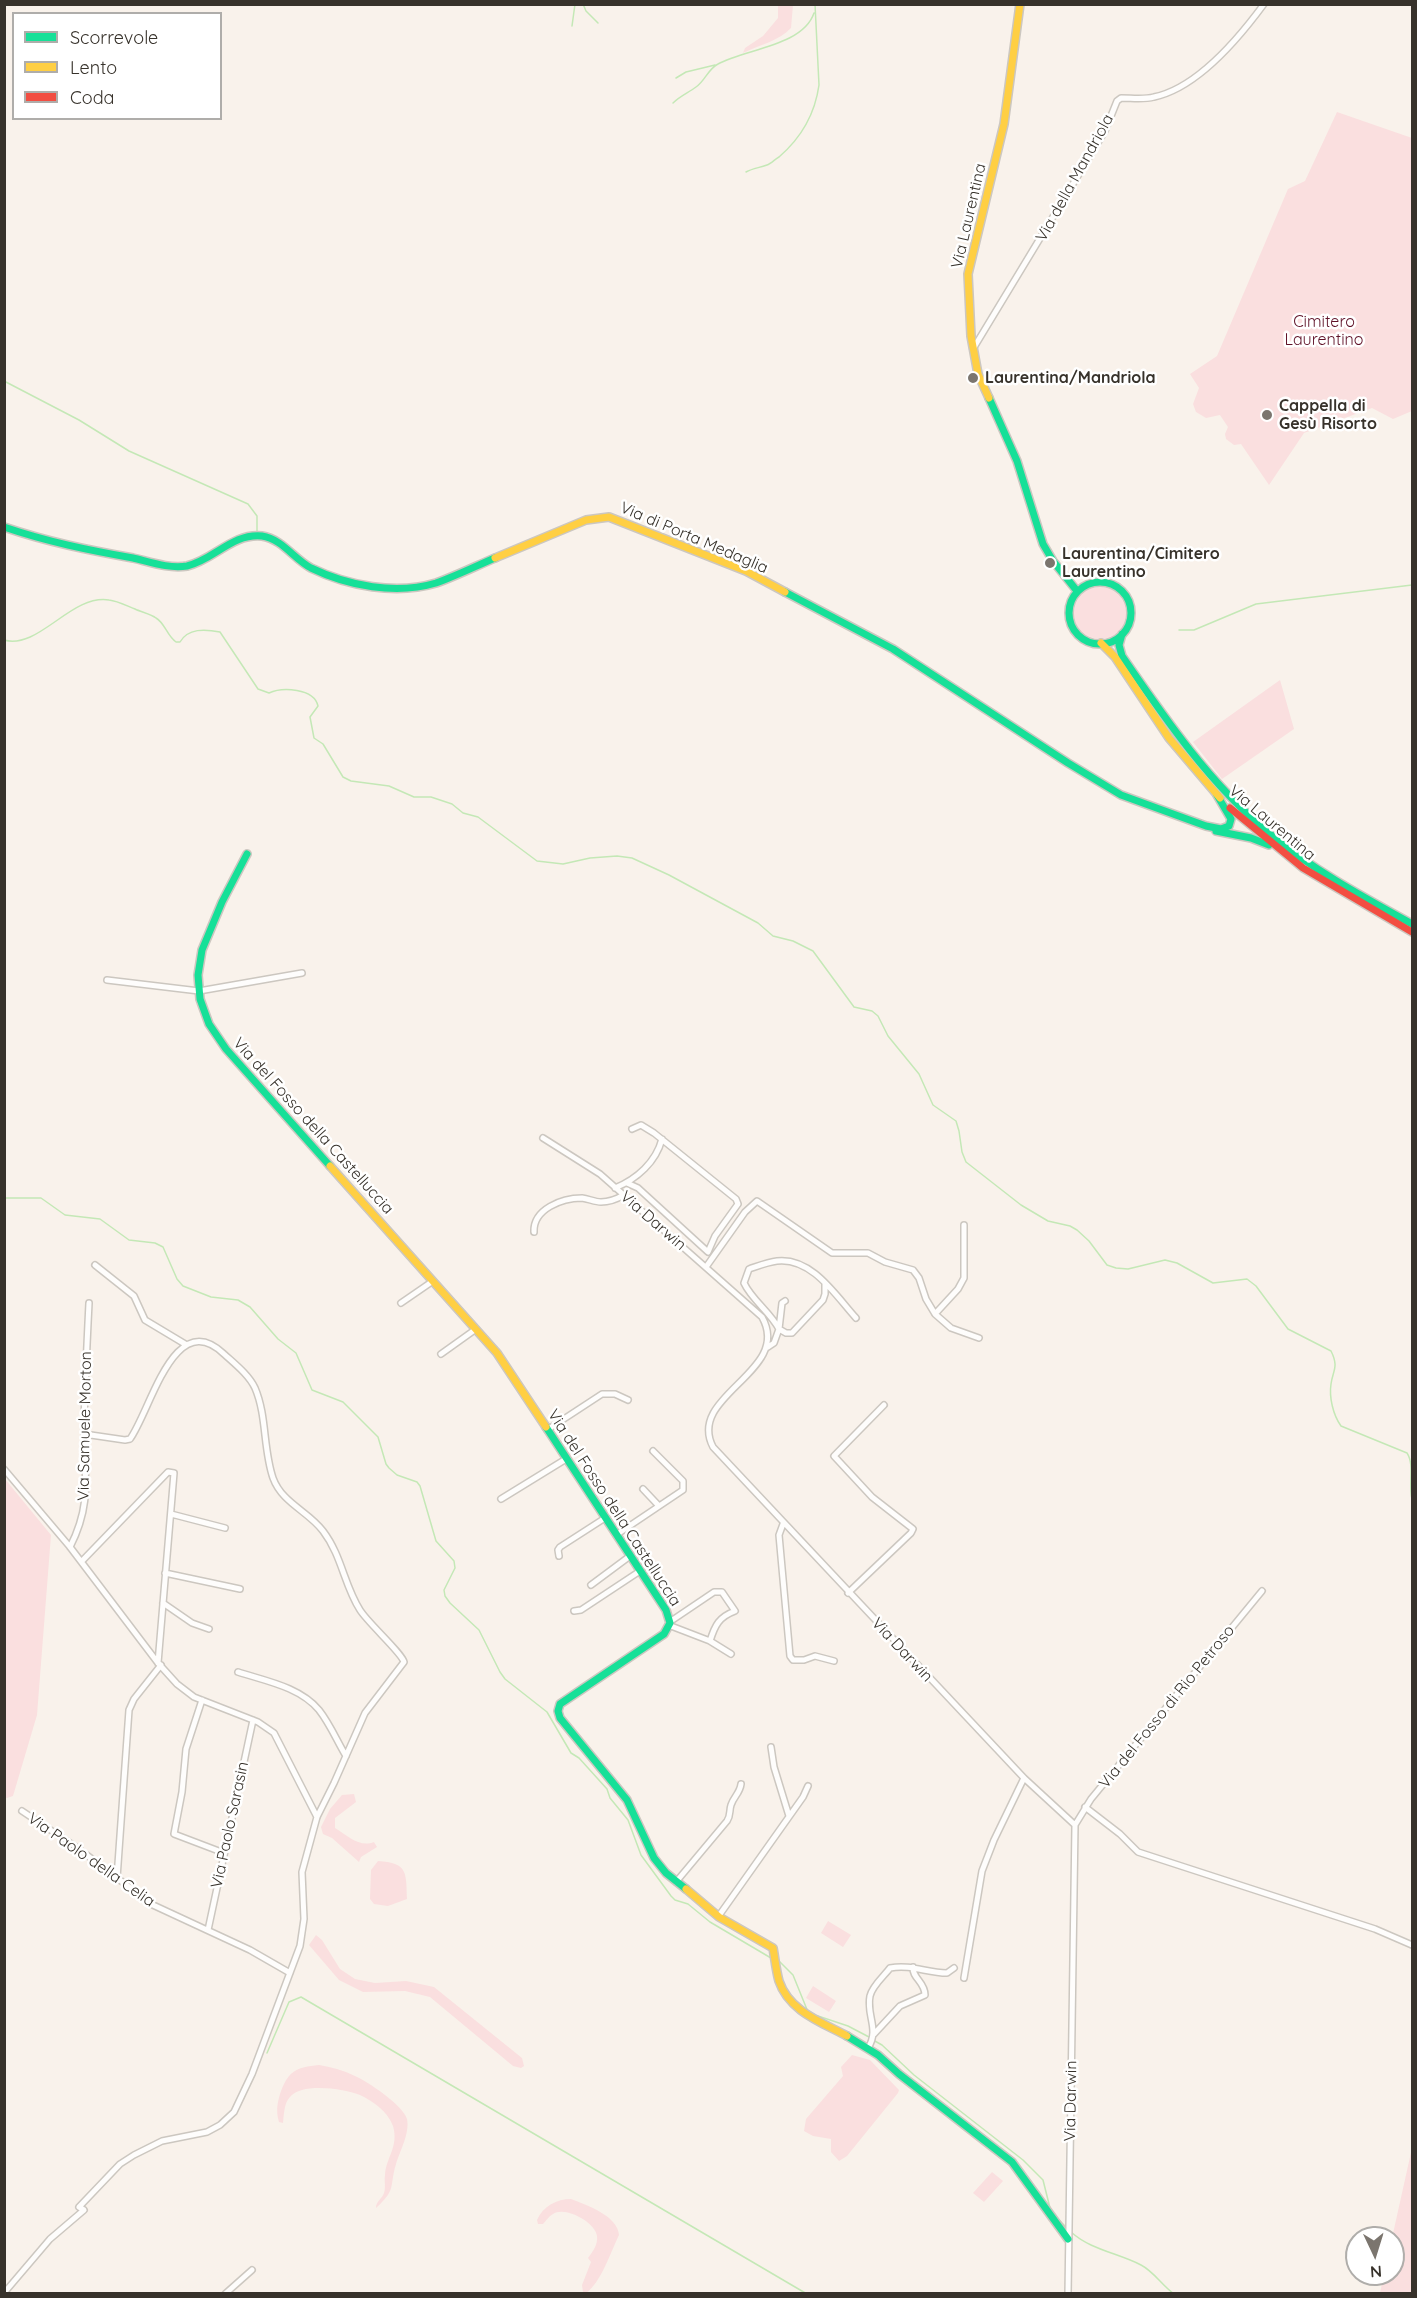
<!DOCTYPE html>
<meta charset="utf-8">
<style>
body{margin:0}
#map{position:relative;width:1417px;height:2298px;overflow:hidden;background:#f9f2eb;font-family:Quicksand,sans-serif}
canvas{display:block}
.frame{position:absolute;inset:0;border:6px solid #37322b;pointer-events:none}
.legend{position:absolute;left:12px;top:12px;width:210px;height:108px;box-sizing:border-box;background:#fff;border:2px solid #afadaa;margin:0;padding:8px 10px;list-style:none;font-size:18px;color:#37322b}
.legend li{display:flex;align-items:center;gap:12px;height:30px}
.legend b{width:30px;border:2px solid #afadaa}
.north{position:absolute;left:1345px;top:2226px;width:60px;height:60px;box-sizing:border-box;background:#fff;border:2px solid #afadaa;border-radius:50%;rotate:176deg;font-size:16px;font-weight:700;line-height:24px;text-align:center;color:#37322b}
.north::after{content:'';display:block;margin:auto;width:21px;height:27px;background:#7b756e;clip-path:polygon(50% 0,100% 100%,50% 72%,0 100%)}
</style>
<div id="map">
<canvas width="1417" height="2298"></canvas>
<div class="frame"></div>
<ul class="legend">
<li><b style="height:8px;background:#16e098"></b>Scorrevole</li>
<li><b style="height:8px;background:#ffcf43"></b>Lento</li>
<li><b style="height:8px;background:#f24e42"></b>Coda</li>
</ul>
<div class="north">N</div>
</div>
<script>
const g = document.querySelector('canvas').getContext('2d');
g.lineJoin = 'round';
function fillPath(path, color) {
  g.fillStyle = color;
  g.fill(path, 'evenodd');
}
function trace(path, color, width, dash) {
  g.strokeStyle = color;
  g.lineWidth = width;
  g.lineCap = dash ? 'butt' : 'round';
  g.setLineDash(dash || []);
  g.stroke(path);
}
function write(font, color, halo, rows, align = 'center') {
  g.font = font + ' Quicksand,sans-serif';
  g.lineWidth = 5;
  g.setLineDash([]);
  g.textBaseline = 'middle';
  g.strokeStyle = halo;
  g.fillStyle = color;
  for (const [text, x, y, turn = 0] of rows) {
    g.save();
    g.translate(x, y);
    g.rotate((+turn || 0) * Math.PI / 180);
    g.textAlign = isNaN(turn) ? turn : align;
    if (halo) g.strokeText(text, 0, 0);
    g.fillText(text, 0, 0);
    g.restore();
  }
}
const green = new Path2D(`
 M778,5H793L791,28C779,41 759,45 743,53L745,48L763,36L778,18Z
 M1337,112L1412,138V411L1393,419L1372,408L1304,433L1269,485L1241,444L1234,445L1226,439L1225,434L1228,427L1220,415L1206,418L1196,412L1193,404L1199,388L1190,374L1217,356L1288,189L1305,181Z
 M1074 613a26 26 0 1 1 52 0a26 26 0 1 1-52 0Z
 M1280,680L1294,729L1222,779L1193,742Z
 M5,1479L51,1535L37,1715L13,1796L7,1798L4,1797Z
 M354,1794L356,1802L335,1818V1828C348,1836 360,1848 374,1842L377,1847L361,1857L359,1862L332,1838L323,1834L321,1827L330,1809L342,1795Z
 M378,1861C408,1863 406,1872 407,1899L388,1906L374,1904L370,1899L371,1870Z
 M828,1921L851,1935L843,1947L821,1933Z
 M316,1935L322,1940L340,1969L355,1979L375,1983L406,1981L434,1987L522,2058L524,2066L521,2068L513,2066L430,1997L405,1991L363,1992L339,1980L309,1945Z
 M813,1986L836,2001L829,2012L806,1998Z
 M852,2055L870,2060L899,2090L898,2093L847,2156L839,2161L831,2152V2139L813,2136L804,2131L806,2119L843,2076L841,2067Z
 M319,2065C331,2067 343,2070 355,2076C367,2081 404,2106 407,2119C410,2133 400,2151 396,2164C389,2187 397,2189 376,2208C376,2201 382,2199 384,2193C386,2187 384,2181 385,2175C386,2157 399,2147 393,2126C388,2112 373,2101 360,2095C345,2089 302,2082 290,2097C284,2103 284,2114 283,2123L279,2122C276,2112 277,2104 280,2094C288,2071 296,2067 319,2065Z
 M1412,2148V2293H1380L1384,2274H1393L1392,2238Z
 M992,2172L1003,2181L984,2202L973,2193Z
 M571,2199C587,2205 618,2216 619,2235C611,2251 601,2283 586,2293L583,2292L582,2285L591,2262L588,2258C593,2251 598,2245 597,2236C595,2222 565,2206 553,2214C549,2216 546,2221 543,2224H538L537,2220C543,2206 557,2199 571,2199Z`);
const stream = new Path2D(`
 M583,4L586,11L598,23
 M572,26L575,4
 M676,78L686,72L715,65
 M673,103C680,96 688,93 696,87C705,81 708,69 718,64C745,49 803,46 814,13
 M746,172C753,168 759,168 767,165C771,164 775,159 779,157C801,138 815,114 819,85L815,4
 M4,381L79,420L129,451L248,504L257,516V531
 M1179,630H1194L1256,604L1412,585
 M4,640C39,650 71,594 109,600C118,601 127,606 135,609C141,612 151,614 156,618C165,623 167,636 176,642H180C188,628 205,629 220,632L258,689L269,693C282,687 314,688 318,706L310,717L314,738L323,744L343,777L351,781L389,786L414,797H431L452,804L463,813L478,817L537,861L563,864L590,858L617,856L632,858L669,875L758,923L773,936L793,941L813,951L854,1007L872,1011L878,1016L888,1036L919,1074L933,1105L956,1121L959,1131L962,1152L966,1162L1021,1205L1048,1221L1070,1226L1077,1230L1089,1241L1107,1265L1116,1268L1128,1269L1165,1260L1177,1263L1213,1283L1247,1279L1256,1286L1288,1329L1331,1351C1339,1367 1333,1370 1331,1384C1329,1397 1333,1415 1341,1426L1407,1453C1415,1465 1408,1485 1412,1499
 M4,1198H41L65,1215L100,1219L129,1240L155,1243L163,1247L177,1279L183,1286L211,1297L238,1300L250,1307L278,1339L296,1353L312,1390L343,1402L378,1437L386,1464L389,1468L397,1475L417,1482L420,1486L436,1541L454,1561L455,1568L444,1590L445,1596L450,1603L479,1630L500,1672L505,1679L547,1712L571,1753L579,1758L607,1789L610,1798L628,1820L641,1855L671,1896L675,1900L688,1904L710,1922L771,1958
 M778,1960L793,1975L808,2012
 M818,2016L848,2026L869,2037
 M873,2040L882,2045L914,2075L1023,2160L1043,2180L1051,2212L1068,2229
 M267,2053L289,2002L301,1997L807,2294
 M1071,2232C1091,2250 1118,2253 1141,2265C1153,2271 1162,2285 1174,2294`);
const street = new Path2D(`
 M973,349L1105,131L1117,101L1121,98C1132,98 1143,100 1154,97C1197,88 1239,38 1264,4
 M107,980L199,991L302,973
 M543,1138L600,1174L762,1317C793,1372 686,1395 713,1447L1024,1778L1075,1825
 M627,1183L638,1188L708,1252L715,1236L738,1204L736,1199L654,1133L641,1125L632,1129
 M615,1188C637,1179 656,1162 662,1139
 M534,1232C533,1209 562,1198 582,1198C589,1199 595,1202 601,1202C609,1202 617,1199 624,1195
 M95,1265L134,1296L145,1320L185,1344
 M706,1267L745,1212L757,1201L832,1253H868L885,1262L913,1270L919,1278L926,1299L935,1314L951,1328L979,1338
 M785,1301L782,1303L779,1329L786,1333H792L823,1300L825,1294V1284
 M401,1303L433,1281
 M935,1314L958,1289L964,1278V1225
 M768,1347L774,1343L779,1329C770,1312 752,1300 744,1283L749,1269C758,1266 768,1262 777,1261C812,1257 836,1296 856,1318
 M441,1354L476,1329
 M547,1430L602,1394H615L628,1400
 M4,1469L70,1547L158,1663L177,1684L194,1697L258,1722L274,1733L317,1817
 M643,1489L659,1506
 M501,1499L566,1459
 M171,1514L225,1528
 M783,1524L779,1535L790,1656L793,1660H804L815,1656L834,1661
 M616,1535L683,1490V1481L653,1451
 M70,1547C94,1500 83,1472 84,1424C85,1384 87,1343 89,1303
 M559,1556L558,1550L560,1547L605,1518
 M82,1561L168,1472L174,1473L158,1663
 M165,1573L240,1589
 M591,1585L630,1556
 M848,1593L911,1533L913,1529L872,1497L834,1456L884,1405
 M163,1603L192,1623L209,1629
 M574,1611L581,1610L640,1571
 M671,1621L714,1592H722L735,1611C719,1617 715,1625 710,1641
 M671,1626L710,1641L731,1654
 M238,1672C266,1681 300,1687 319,1710C330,1724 337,1741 346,1756
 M202,1700L186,1749L182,1792L174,1834L224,1853
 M771,1747L774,1767L789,1816
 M1085,1807L1120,1834L1138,1852L1375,1929L1412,1945
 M22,1811L76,1847L153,1905L250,1950L290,1973
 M117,1878L129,1710L134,1699L161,1665
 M676,1882L727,1821C731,1815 729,1811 731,1805C734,1796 740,1793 741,1784
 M718,1917L803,1797L808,1786
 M208,1930L253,1720
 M964,1978L982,1871L994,1840L1024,1778
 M874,2034L900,2006L925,1995C925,1982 912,1978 913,1967
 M868,2048C880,2029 866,2016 870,1996C872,1986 884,1976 890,1968C911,1964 927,1973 947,1973L954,1968
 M4,2293L50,2239L84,2210L79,2207L120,2164L134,2155L162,2141L207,2132L220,2125L234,2112L252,2074L300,1946L304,1919L302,1872L317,1817L334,1783L365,1713L404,1662C402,1653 368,1623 360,1610C344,1585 342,1556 323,1531C308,1511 282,1503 273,1478C263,1449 267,1416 255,1388C249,1375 235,1364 224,1354C174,1306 151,1410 130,1439L125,1440L84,1434
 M225,2294L252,2270
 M1068,2294L1075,1825L1091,1799L1262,1591`);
const fast = new Path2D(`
 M989,398L1017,461L1043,544L1053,561L1077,591
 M4,527C48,542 88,550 133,558C150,562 169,569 187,566C214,560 232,533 262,536C282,539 294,559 311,568C348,586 396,595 436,583C456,576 476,566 495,558
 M1069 613a31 31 0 1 1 62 0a31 31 0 1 1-62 0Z
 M785,592L893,649L1068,763L1121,795L1206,826L1221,829L1229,826L1231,819L1217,795
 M1122,634L1119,645L1122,656C1166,720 1210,784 1270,834C1313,870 1363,897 1412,924
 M1216,831L1251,838L1269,845
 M247,854L222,902L202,950L198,975L200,999L209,1024L226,1049L330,1166
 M546,1427L666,1610L670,1623L664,1634L560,1704L558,1711L560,1718L627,1800L654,1858L666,1873L686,1889
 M847,2036L878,2055L899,2074L1012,2162L1068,2239`);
const slow = new Path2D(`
 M989,398L978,374L971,336L968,274L1004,124L1020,4
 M495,558L586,520L609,517L746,571L785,592
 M1101,643L1115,657L1169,738L1220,798
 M330,1166L497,1353L546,1427
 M686,1889L719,1917L773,1948C775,1959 776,1970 779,1981C789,2011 821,2022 847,2036`);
const jam = new Path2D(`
 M1230,808L1303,868L1412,932`);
const markers = [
 [973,378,6,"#7b756e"],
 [1267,415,6,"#7b756e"],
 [1050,563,6,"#7b756e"]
];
const streetNames = [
 ["Via della Mandriola",1075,178,-61],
 ["Via Laurentina",969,216,-77],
 ["Via di Porta Medaglia",694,538,23],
 ["Via Laurentina",1272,823,40],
 ["Via del Fosso della Castelluccia",313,1126,48],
 ["Via Darwin",653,1221,41],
 ["Via Samuele Morton",85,1426,-89],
 ["Via del Fosso della Castelluccia",614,1508,57],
 ["Via Darwin",902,1650,47],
 ["Via del Fosso di Rio Petroso",1167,1707,-51],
 ["Via Paolo Sarasin",230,1825,-78],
 ["Via Paolo della Celia",91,1860,35],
 ["Via Darwin",1071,2101,-89]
];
const parkNames = [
 ["Cimitero",1324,322],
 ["Laurentino",1324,340]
];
const poiNames = [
 ["Laurentina/Mandriola",985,378],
 ["Cappella di",1279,406],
 ["Gesù Risorto",1279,424],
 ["Laurentina/Cimitero",1062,554],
 ["Laurentino",1062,572]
];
fillPath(green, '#fadfdf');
trace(stream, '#c4e8b6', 1.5);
trace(street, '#ccc7c0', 8);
trace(fast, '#ccc7c0', 10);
trace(slow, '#ccc7c0', 10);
trace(jam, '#ccc7c0', 10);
trace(street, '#fefdfc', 5);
trace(fast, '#16e098', 7);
trace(slow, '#ffcf43', 7);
trace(jam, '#f24e42', 7);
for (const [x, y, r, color] of markers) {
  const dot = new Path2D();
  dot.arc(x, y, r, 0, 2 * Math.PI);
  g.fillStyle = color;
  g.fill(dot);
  trace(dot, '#fff', 2);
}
write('16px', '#37322b', '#fff', streetNames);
write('16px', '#5f1228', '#fff', parkNames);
write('bold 16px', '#37322b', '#fff', poiNames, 'left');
</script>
